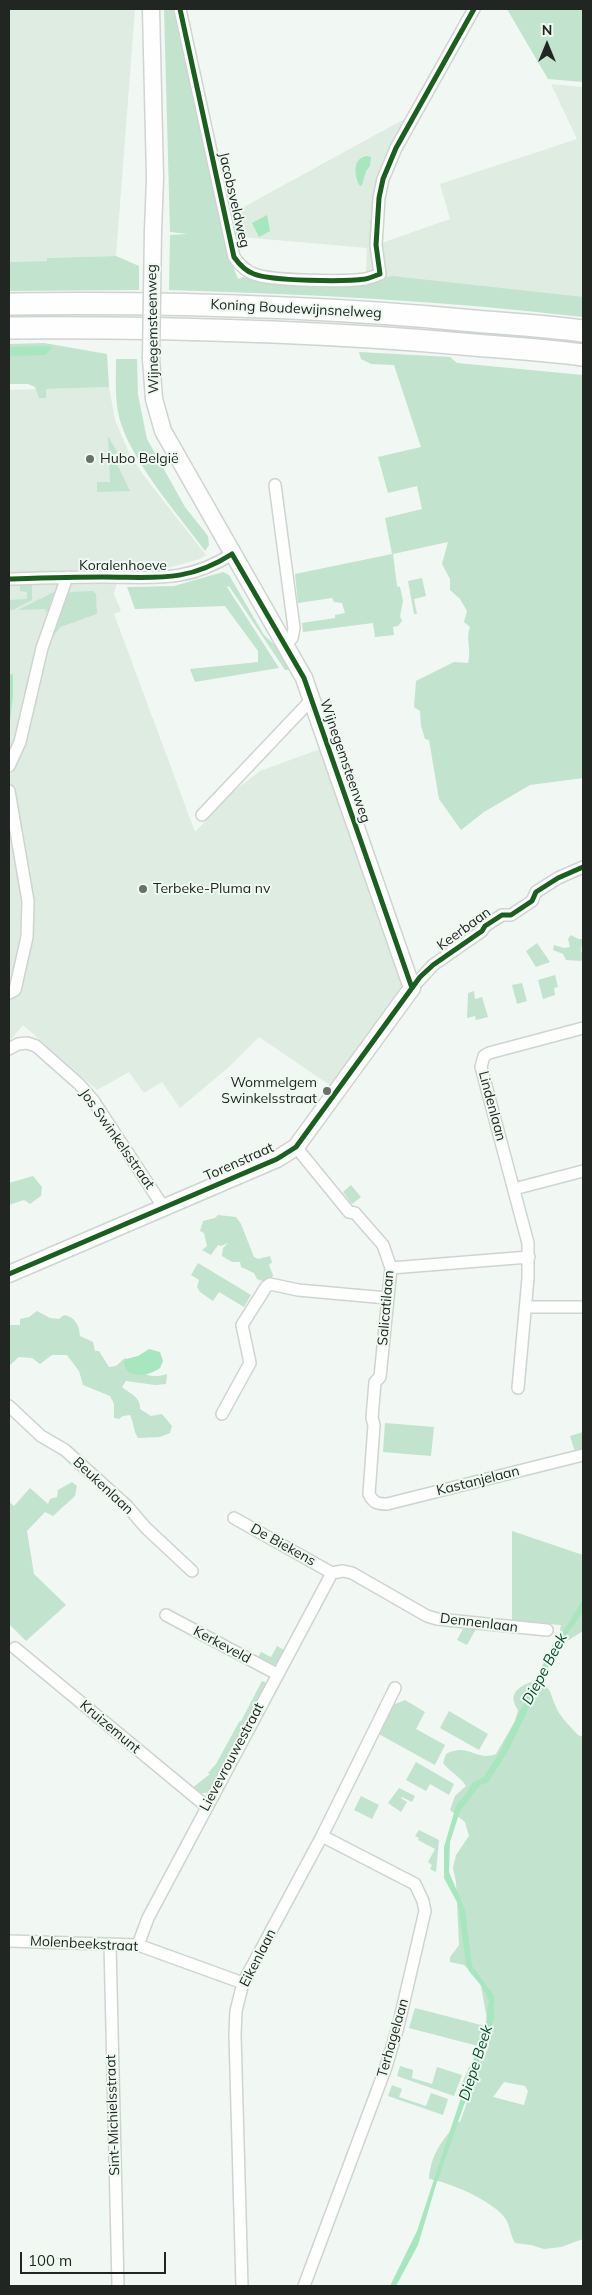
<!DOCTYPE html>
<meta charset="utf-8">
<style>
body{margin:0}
#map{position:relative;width:592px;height:2295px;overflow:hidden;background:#f1f7f2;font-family:Mulish,sans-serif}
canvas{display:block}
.frame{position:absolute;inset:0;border:10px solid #222623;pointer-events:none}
.north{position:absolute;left:522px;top:20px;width:50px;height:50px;-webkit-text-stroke:4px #eefaf1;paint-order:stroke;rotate:0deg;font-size:14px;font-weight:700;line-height:20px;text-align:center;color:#222623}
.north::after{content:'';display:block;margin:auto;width:18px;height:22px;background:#222623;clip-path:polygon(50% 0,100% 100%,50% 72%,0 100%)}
.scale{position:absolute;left:20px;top:2252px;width:146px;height:22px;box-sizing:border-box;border:2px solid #222623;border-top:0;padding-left:6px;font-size:15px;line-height:18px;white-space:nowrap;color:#222623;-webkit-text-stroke:4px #eefaf1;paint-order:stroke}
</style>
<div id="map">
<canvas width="592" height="2295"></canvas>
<div class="frame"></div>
<div class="north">N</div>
<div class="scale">100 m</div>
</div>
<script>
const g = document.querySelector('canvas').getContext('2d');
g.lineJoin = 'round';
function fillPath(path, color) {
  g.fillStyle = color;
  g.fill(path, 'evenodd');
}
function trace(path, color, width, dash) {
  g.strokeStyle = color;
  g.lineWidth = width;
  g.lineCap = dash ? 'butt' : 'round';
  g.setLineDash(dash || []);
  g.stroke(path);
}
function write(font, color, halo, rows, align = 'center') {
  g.font = font + ' Mulish,sans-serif';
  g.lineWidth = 4;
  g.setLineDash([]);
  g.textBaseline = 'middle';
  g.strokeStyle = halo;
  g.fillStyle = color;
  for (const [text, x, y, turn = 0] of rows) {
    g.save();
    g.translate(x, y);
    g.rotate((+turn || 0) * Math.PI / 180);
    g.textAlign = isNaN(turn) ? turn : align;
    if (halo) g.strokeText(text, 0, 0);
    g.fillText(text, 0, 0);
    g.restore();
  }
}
const built = new Path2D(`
 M9,9H135L116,256L47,258V261L9,262Z
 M551,84L583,87V301L371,283L366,270L367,248L230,236L225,214H231L408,117L389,164L376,245L450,219L440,184L577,139Z
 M109,387L115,420L130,455L144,476L206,555L200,559L163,569L121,567L114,594L121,611L114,614L195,832L233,792L260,771L323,748L404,986L331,1086L259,1037L230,1066L180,1108L162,1082L144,1093L129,1072L97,1090L23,1025L9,1042V390Z`);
const green = new Path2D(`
 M164,9H173L230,259L238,279L243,277L261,281L379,279L392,276L583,297V317C446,301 308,294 169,290L170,235L188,234L170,232Z
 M507,9H583V82L548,79Z
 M116,256L139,266V290L9,291V262L47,261V258Z
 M44,343L107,354L109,387L46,389V398H39L35,387L28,384H9V344Z
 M359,352L450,357L457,363L583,375V778L530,785L484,812L461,830L439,799L429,740L425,739L421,726L420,711L414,707L416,681L454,662L468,663C472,649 465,639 470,627L464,622L467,611L460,599L450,590V579L442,564L448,542L393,554L397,586L400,587L403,601L400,616L402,621L398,626L393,627L394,635L375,637L373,623L303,632L302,623L335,618V615L345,613L342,603L334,602L332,598L298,603L295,574L392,554L385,518L422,509L417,486L388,493L378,457L421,447L394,365L371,364L361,359Z
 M116,359H137L138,395L147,439L185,507L208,536L209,545L205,551C178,514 126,456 118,412C115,395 116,377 116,359Z
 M108,436L117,452L113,456L130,491L97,492V482H110Z
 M223,572L229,575L264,635L278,648L289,670H285L229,586L227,587L279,668L195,682L190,669L258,662V651L225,606L135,609L127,587L174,586Z
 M422,578L426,596L414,599L417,614H414L408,581Z
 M20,585H32V600L13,610H9V600L27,599V592L20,591Z
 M93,591L96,594L97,614L60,627L49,642L67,595L70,592Z
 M54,592L49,609L45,613L46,609L18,610Z
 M571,935L578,939H583L581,950L583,958L581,961L566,960L563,954L553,950L554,945L564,948L570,947L568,939Z
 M537,943L550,962L536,967L526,951Z
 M555,975L558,987L554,988L555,995L543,999L538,980Z
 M522,983L527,1001L517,1004L512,985Z
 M474,991L475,999L482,997L488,1017L476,1020L475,1016L467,1018L468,993Z
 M33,1176L42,1187L41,1196L30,1204L24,1200L9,1205V1183Z
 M351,1185L361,1197L352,1204L343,1192Z
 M218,1215L236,1217L241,1224L254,1257L258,1259L270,1256L272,1262L269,1265L273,1275L270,1284L257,1279L254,1273L241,1267L240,1262H232L222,1256L223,1248L228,1243L221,1246L218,1245L211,1255L202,1250L207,1246L204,1233L200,1231L203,1221L215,1218Z
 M198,1263L251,1295L244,1307L219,1292L213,1301L200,1292L197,1287L199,1280L191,1275Z
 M37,1311L50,1318L59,1319L64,1315C75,1317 79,1325 80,1336L93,1342L95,1351H99L109,1367L116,1366L125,1358C142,1370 144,1381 167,1374L166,1384L155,1385L126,1381L122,1387C130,1394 141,1397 140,1409L151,1416L162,1414L172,1426L170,1433L160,1437L138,1438C133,1430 134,1423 130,1415L123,1416L119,1419L114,1418V1404L110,1396L83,1385L79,1371L67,1355H52L40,1364L32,1358L19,1357L9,1366V1325H20V1319L29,1317Z
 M385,1423L434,1427L431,1456L383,1452Z
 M583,1432V1450L575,1452L570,1436Z
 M72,1482L77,1486L75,1496L53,1516L45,1512L27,1531L34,1574L66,1605L26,1641L9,1624V1502L14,1506L30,1488L48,1504L50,1499L57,1497L58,1490Z
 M512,1531L583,1555V1631L567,1641L563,1638L560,1630L561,1625L512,1621Z
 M463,1629H476L467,1645L457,1640Z
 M277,1646L284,1650L276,1664L272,1665L257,1659L261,1652L271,1657Z
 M262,1681L267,1683L210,1791C203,1795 198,1793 192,1788L210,1774L208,1773L216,1764L239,1722L241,1721Z
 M531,1682C554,1688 548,1689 556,1707C560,1717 571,1727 578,1735L583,1737V2239L561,2247L544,2249L531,2245L515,2243C510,2235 510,2225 505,2218C493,2201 449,2182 429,2179C431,2153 442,2142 457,2122H460L470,2094L461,2086L469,2067L481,2061L488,2049L490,2035L480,1981L464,1965L450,1962V1957L459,1945L456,1882L453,1868L456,1855L469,1836L465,1822L450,1810L455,1796L466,1786C461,1777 450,1772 443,1763L446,1754C468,1742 476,1762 496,1754L515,1721L518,1710C508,1695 516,1688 531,1682ZM504,2082L525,2086L528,2091L524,2105L493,2097Z
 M405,1700L425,1712L416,1729L445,1745L435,1765L377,1733L393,1705Z
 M449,1711L488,1734L479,1750L440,1728Z
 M416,1762L454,1784L449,1795L430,1784L426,1791L406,1780Z
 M399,1788L415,1796L412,1802L402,1797L401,1798L407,1802L401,1812L388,1803Z
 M361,1796L379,1805L372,1819L354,1810Z
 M419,1830L439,1840L436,1872L430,1869L432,1865L428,1862L435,1849L418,1840L419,1838L415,1836Z
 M415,2008L485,2026L478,2046L409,2028Z
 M400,2066L413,2070L412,2078L432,2084L437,2067L462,2075L454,2096L397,2076Z
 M392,2085L402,2089L399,2097L426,2106L431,2093L448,2099L443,2115L388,2096Z`);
const water = new Path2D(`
 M367,156L371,157L370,166L366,171L362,185L360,186C354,176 352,158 367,156Z
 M267,215L270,231L259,237L252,223Z
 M49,346L52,348L45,355L9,356V347Z
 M13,674V696L9,730V675Z
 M149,1349L160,1352L163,1361L160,1368C150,1375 137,1378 127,1371L124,1363L126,1359L138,1356Z
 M583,1599V1612L561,1642L551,1661L508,1751L488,1782L480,1785L460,1811L450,1842L449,1872L465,1910L472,1966L494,1996V2019L436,2185L418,2245L396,2286H390L417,2231L486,2022L489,2001L483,1988L469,1971L466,1964L458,1904L444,1878V1847L456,1806L466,1794L473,1782L483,1778L499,1754L554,1642L567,1626Z`);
const street = new Path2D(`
 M180,9L234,257C239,264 245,271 254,274C271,281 345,282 365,279C370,278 375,276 380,274L376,245L379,198L383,179L396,148L474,9
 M275,485L294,628L292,638L285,645
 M9,579C41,578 72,577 104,577C155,577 187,583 232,554
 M9,766L20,742L42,648L67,577
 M9,791L28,901L27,937L15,990L9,993
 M202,815L312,699
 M412,988L433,965L482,931L485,926L502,915H511L532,901L536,892L558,878L583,867
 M9,1049L18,1044L27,1043L36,1046L79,1084L93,1100L164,1208
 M296,1147L349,1212L355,1213L383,1245L391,1268L380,1377L375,1382L372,1418L374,1425L369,1494C373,1503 378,1504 387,1504L583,1455
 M514,1189L583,1171
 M391,1268L529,1257
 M526,1307H583
 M518,1388L528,1278V1243L481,1067L484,1056L489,1053L583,1028
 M9,1406L41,1436L65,1450L127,1506L146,1528L192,1571
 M222,1414L250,1363L242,1325L266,1287L270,1284L298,1290L387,1298
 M234,1518L332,1573
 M332,1573L343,1571L352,1573L427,1616L437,1619L547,1630
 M166,1615L277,1674
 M15,1648L206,1806
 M9,1941L138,1945L243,1983
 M110,1944L118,2286
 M138,1945L148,1918L332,1573
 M242,2286L235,2035L236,2011L243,1983L322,1836L395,1688
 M304,2286L386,2067L398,2027L425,1911L423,1901L415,1884L322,1836`);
const secondary = new Path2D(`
 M151,9L155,178L153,231
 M9,1274L277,1159L296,1147L412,988L304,678L163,431L154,399L151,359`);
const highway = new Path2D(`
 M9,304C164,302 319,306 474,321C510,324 547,326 583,331
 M9,328C164,327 319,331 474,345C510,348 547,350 583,355`);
const secondaryBridge = new Path2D(`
 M151,359L153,231`);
const cycleway = new Path2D(`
 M180,9L234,257C239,264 245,271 254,274C271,281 345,282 365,279C370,278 375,276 380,274L376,245L379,198L383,179L396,148L474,9
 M9,579C41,578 72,577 104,577C155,577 187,583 232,554L304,678L412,988
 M9,1274L277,1159L296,1147L420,977L433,965L482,931L485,926L502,915H511L532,901L536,892L558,878L583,867`);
const markers = [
 [90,459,5,"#6a6f6b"],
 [143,889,5,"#6a6f6b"],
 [327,1091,5,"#6a6f6b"]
];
const streetNames = [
 ["Jacobsveldweg",234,200,77],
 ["Koning Boudewijnsnelweg",296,309,3],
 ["Wijnegemsteenweg",153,329,-91],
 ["Koralenhoeve",123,566],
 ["Wijnegemsteenweg",345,761,71],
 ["Keerbaan",464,929,-36],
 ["Lindenlaan",492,1106,75],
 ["Jos Swinkelsstraat",117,1139,55],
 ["Torenstraat",239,1162,-24],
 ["Salicatilaan",386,1308,-85],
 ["Kastanjelaan",478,1481,-14],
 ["Beukenlaan",103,1486,43],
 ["De Biekens",283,1545,29],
 ["Dennenlaan",479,1623,7],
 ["Kerkeveld",222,1645,28],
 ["Kruizemunt",110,1727,40],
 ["Lievevrouwestraat",232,1757,-62],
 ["Molenbeekstraat",84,1944,3],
 ["Eikenlaan",258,1958,-63],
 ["Terhagelaan",393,2038,-74],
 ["Sint-Michielsstraat",113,2115,-92]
];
const poiNames = [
 ["Hubo België",100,459],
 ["Terbeke-Pluma nv",153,889],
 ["Wommelgem",317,1083,"right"],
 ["Swinkelsstraat",317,1099,"right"]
];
const waterNames = [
 ["Diepe Beek",545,1669,-62],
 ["Diepe Beek",476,2063,-72]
];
fillPath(built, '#dfece2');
fillPath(green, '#c2e3cd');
fillPath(water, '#a7e6be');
trace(street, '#cfd4d0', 14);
trace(secondary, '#cfd4d0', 19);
trace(highway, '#cfd4d0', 24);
trace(street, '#fdfefd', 11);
trace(secondary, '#fdfefd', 16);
trace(highway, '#fdfefd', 21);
trace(secondaryBridge, '#cfd4d0', 19, []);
trace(secondaryBridge, '#fdfefd', 16);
trace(cycleway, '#1b5e20', 5);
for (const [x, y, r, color] of markers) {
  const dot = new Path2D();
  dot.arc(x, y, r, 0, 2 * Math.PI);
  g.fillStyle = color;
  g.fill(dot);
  trace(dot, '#eefaf1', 2);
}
write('14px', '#222623', '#eefaf1', streetNames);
write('14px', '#222623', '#eefaf1', poiNames, 'left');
write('italic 15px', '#074d2b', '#eefaf1', waterNames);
</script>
